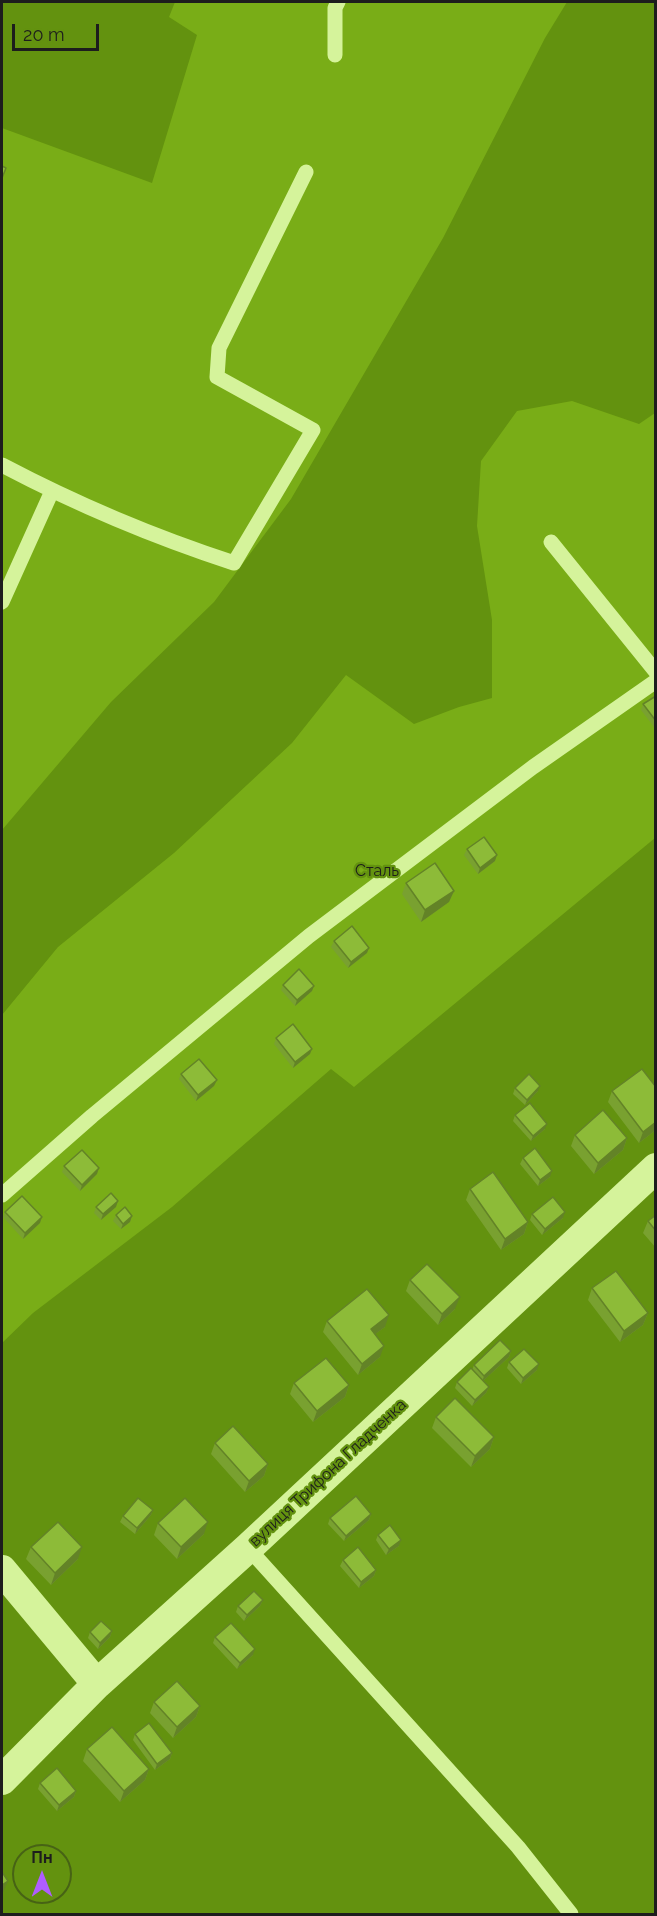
<!DOCTYPE html>
<meta charset="utf-8">
<style>
body{margin:0}
#map{position:relative;width:657px;height:1916px;overflow:hidden;background:#63920f;font-family:Raleway,sans-serif}
canvas{display:block}
.frame{position:absolute;inset:0;border:3px solid #1d1d1d;pointer-events:none}
.north{position:absolute;left:12px;top:1844px;width:60px;height:60px;box-sizing:border-box;background:#63920f;border:2px solid #476315;border-radius:50%;rotate:0deg;font-size:16px;font-weight:700;line-height:24px;text-align:center;color:#1d1d1d}
.north::after{content:'';display:block;margin:auto;width:21px;height:27px;background:#af5dff;clip-path:polygon(50% 0,100% 100%,50% 72%,0 100%)}
.scale{position:absolute;left:12px;top:24px;width:87px;height:27px;box-sizing:border-box;border:3px solid #1d1d1d;border-top:0;padding-left:8px;font-size:18px;line-height:21px;white-space:nowrap;color:#1d1d1d;-webkit-text-stroke:4px #63920f;paint-order:stroke}
</style>
<div id="map">
<canvas width="657" height="1916"></canvas>
<div class="frame"></div>
<div class="north">Пн</div>
<div class="scale">20 m</div>
</div>
<script>
const g = document.querySelector('canvas').getContext('2d');
g.lineJoin = 'round';
function fillPath(path, color) {
  g.fillStyle = color;
  g.fill(path, 'evenodd');
}
function trace(path, color, width, dash) {
  g.strokeStyle = color;
  g.lineWidth = width;
  g.lineCap = dash ? 'butt' : 'round';
  g.setLineDash(dash || []);
  g.stroke(path);
}
function write(font, color, halo, rows, align = 'center') {
  g.font = font + ' Raleway,sans-serif';
  g.lineWidth = 4.5;
  g.setLineDash([]);
  g.textBaseline = 'middle';
  g.strokeStyle = halo;
  g.fillStyle = color;
  for (const [text, x, y, turn = 0] of rows) {
    g.save();
    g.translate(x, y);
    g.rotate((+turn || 0) * Math.PI / 180);
    g.textAlign = isNaN(turn) ? turn : align;
    if (halo) g.strokeText(text, 0, 0);
    g.fillText(text, 0, 0);
    g.restore();
  }
}
const green = new Path2D(`
 M175,2H567L545,38L443,238L291,499L214,602L111,702L2,830V128L152,183L197,35L169,17Z
 M572,401L639,424L655,413V838L354,1087L331,1069L172,1207L33,1313L2,1343V1015L58,947L174,853L292,743L346,675L414,724L459,707L492,698V620L477,526L481,461L517,411Z`);
const lane = new Path2D(`
 M335,55V8L338,2
 M2,465C76,504 154,537 234,563L313,430L217,377L219,348L306,172
 M551,542L656,672
 M2,602L52,491
 M2,1195L92,1116L309,936L533,767L656,681
 M248,1548L518,1847L571,1914`);
const street = new Path2D(`
 M2,1570L97,1684
 M2,1780L97,1684L248,1548L656,1168`);
const wall = new Path2D(`
 M656,696V726L654,727L641,710L643,704Z
 M467,849L495,861L478,874L464,855Z
 M406,883L454,891L449,902L421,922L402,894Z
 M334,941L367,953L348,968L331,947Z
 M283,985L312,991L295,1006L281,990Z
 M276,1038L310,1054L293,1068L274,1044Z
 M181,1074L214,1086L196,1101L179,1079Z
 M515,1088L538,1091L525,1105L513,1094Z
 M612,1091L656,1130L639,1143L608,1102Z
 M515,1115L545,1129L531,1141L513,1121Z
 M575,1135L627,1138L623,1150L594,1174L571,1146Z
 M523,1158L550,1177L538,1186L520,1164Z
 M64,1166L97,1174L80,1191L62,1172Z
 M470,1189L528,1222L524,1234L501,1250L466,1200Z
 M96,1207H116L101,1220L94,1213Z
 M5,1212L40,1223L23,1239L3,1217Z
 M532,1214L563,1218L542,1235L530,1220Z
 M116,1215L132,1216L130,1222L121,1229L113,1221Z
 M656,1215V1248L643,1233L648,1221Z
 M410,1280L455,1309L438,1325L406,1291Z
 M592,1288L648,1313L643,1325L620,1342L588,1300Z
 M327,1321L385,1327L375,1334L380,1357L358,1375L323,1332Z
 M511,1351L509,1357L483,1381L489,1387L486,1393L472,1406L455,1388L457,1382L472,1370L474,1365Z
 M509,1362L537,1370L521,1384L507,1368Z
 M294,1383L349,1385L345,1397L313,1422L290,1394Z
 M436,1417L494,1437L490,1449L471,1467L432,1428Z
 M215,1443L268,1464L264,1476L245,1492L211,1454Z
 M153,1510L151,1515L135,1534L120,1522L123,1516Z
 M371,1514L369,1520L344,1541L328,1524L330,1518Z
 M158,1523L204,1534L177,1559L154,1535Z
 M378,1535L399,1546L386,1555L376,1540Z
 M31,1547L78,1559L51,1585L26,1559Z
 M343,1560L376,1570L374,1576L359,1588L340,1566Z
 M263,1600L260,1606L244,1621L236,1612L238,1606Z
 M112,1631L110,1637L98,1649L88,1638L90,1632Z
 M215,1637L253,1655L237,1669L213,1643Z
 M154,1702L200,1706L196,1717L173,1738L150,1713Z
 M135,1734L172,1753L170,1759L155,1770L133,1740Z
 M87,1749L149,1769L145,1780L120,1802L83,1761Z
 M40,1783L76,1791L74,1797L57,1811L38,1789Z`);
const shadedWall = new Path2D(`
 M497,855L495,861L478,874L480,868Z
 M454,891L449,902L421,922L425,910Z
 M369,948L367,953L348,968L351,962Z
 M314,986L312,991L295,1006L297,1000Z
 M312,1049L310,1054L293,1068L295,1062Z
 M217,1080L214,1086L196,1101L198,1095Z
 M540,1086L538,1091L525,1105L527,1100Z
 M656,1122V1130L639,1143L643,1132Z
 M547,1124L545,1129L531,1141L533,1136Z
 M627,1138L623,1150L594,1174L598,1163Z
 M99,1168L97,1174L80,1191L82,1185Z
 M552,1171L550,1177L538,1186L540,1180Z
 M118,1201L116,1207L101,1220L103,1214Z
 M565,1212L563,1218L542,1235L545,1229Z
 M132,1216L130,1222L121,1229L123,1224Z
 M42,1217L40,1223L23,1239L25,1233Z
 M528,1222L524,1234L501,1250L505,1239Z
 M460,1297L455,1309L438,1325L442,1314Z
 M648,1313L643,1325L620,1342L624,1331Z
 M389,1315L385,1327L367,1340L371,1329Z
 M384,1346L380,1357L358,1375L362,1364Z
 M511,1351L509,1357L482,1382L484,1376Z
 M539,1364L537,1370L521,1384L523,1378Z
 M349,1385L345,1397L313,1422L317,1411Z
 M489,1387L486,1393L472,1406L475,1400Z
 M494,1437L490,1449L471,1467L475,1456Z
 M268,1464L264,1476L245,1492L249,1481Z
 M153,1510L151,1515L135,1534L137,1528Z
 M371,1514L369,1520L344,1541L346,1536Z
 M208,1522L204,1534L177,1559L181,1547Z
 M401,1540L399,1546L386,1555L389,1549Z
 M82,1547L78,1559L51,1585L55,1573Z
 M376,1570L374,1576L359,1588L361,1582Z
 M263,1600L260,1606L244,1621L247,1615Z
 M112,1631L110,1637L98,1649L100,1643Z
 M255,1649L253,1655L237,1669L240,1663Z
 M200,1706L196,1717L173,1738L177,1727Z
 M172,1753L170,1759L155,1770L157,1764Z
 M149,1769L145,1780L120,1802L124,1791Z
 M76,1791L74,1797L57,1811L59,1805Z
 M8,1881L3,1892L2,1893V1885Z`);
const building = new Path2D(`
 M2,166L6,168L2,178Z
 M656,696V721L643,704Z
 M484,837L497,855L480,868L467,849Z
 M435,863L454,891L425,910L406,883Z
 M352,926L369,948L351,962L334,941Z
 M299,969L314,986L297,1000L283,985Z
 M293,1024L312,1049L295,1062L276,1038Z
 M199,1059L217,1080L198,1095L181,1074Z
 M642,1069L656,1087V1122L643,1132L612,1091Z
 M529,1074L540,1086L527,1100L515,1088Z
 M530,1103L547,1124L533,1136L515,1115Z
 M603,1110L627,1138L598,1163L575,1135Z
 M535,1148L552,1171L540,1180L523,1158Z
 M82,1150L99,1168L82,1185L64,1166Z
 M493,1172L528,1222L505,1239L470,1189Z
 M111,1193L118,1201L103,1214L96,1207Z
 M22,1196L42,1217L25,1233L5,1212Z
 M553,1197L565,1212L545,1229L532,1214Z
 M125,1207L132,1216L123,1224L116,1215Z
 M656,1215V1231L648,1221Z
 M427,1264L460,1297L442,1314L410,1280Z
 M616,1271L648,1313L624,1331L592,1288Z
 M367,1289L389,1315L371,1329L384,1346L362,1364L327,1321Z
 M500,1340L511,1351L484,1376L474,1365Z
 M524,1349L539,1364L523,1378L509,1362Z
 M326,1358L349,1385L317,1411L294,1383Z
 M471,1368L489,1387L475,1400L457,1382Z
 M455,1398L494,1437L475,1456L436,1417Z
 M233,1426L268,1464L249,1481L215,1443Z
 M356,1496L371,1514L346,1536L330,1518Z
 M138,1498L153,1510L137,1528L123,1516Z
 M185,1498L208,1522L181,1547L158,1523Z
 M58,1522L82,1547L55,1573L31,1547Z
 M390,1525L401,1540L389,1549L378,1535Z
 M358,1547L376,1570L361,1582L343,1560Z
 M254,1591L263,1600L247,1615L238,1606Z
 M101,1621L112,1631L100,1643L90,1632Z
 M231,1623L255,1649L240,1663L215,1637Z
 M177,1681L200,1706L177,1727L154,1702Z
 M149,1723L172,1753L157,1764L135,1734Z
 M112,1727L149,1769L124,1791L87,1749Z
 M57,1768L76,1791L59,1805L40,1783Z
 M2,1872L8,1881L2,1885Z`);
const parkNames = [
 ["Сталь",377,871]
];
const streetNames = [
 ["вулиця Трифона Гладченка",328,1473,-43]
];
fillPath(green, '#79ad17');
trace(lane, '#d5f39b', 15);
trace(street, '#d5f39b', 30);
fillPath(wall, '#79a130');
fillPath(shadedWall, '#638327');
fillPath(building, '#8dbb38');
trace(building, '#638327', 1.5);
write('16px', '#1c1d1a', '#63920f', parkNames);
write('16px', '#1d1d1d', '#63920f', streetNames);
</script>
